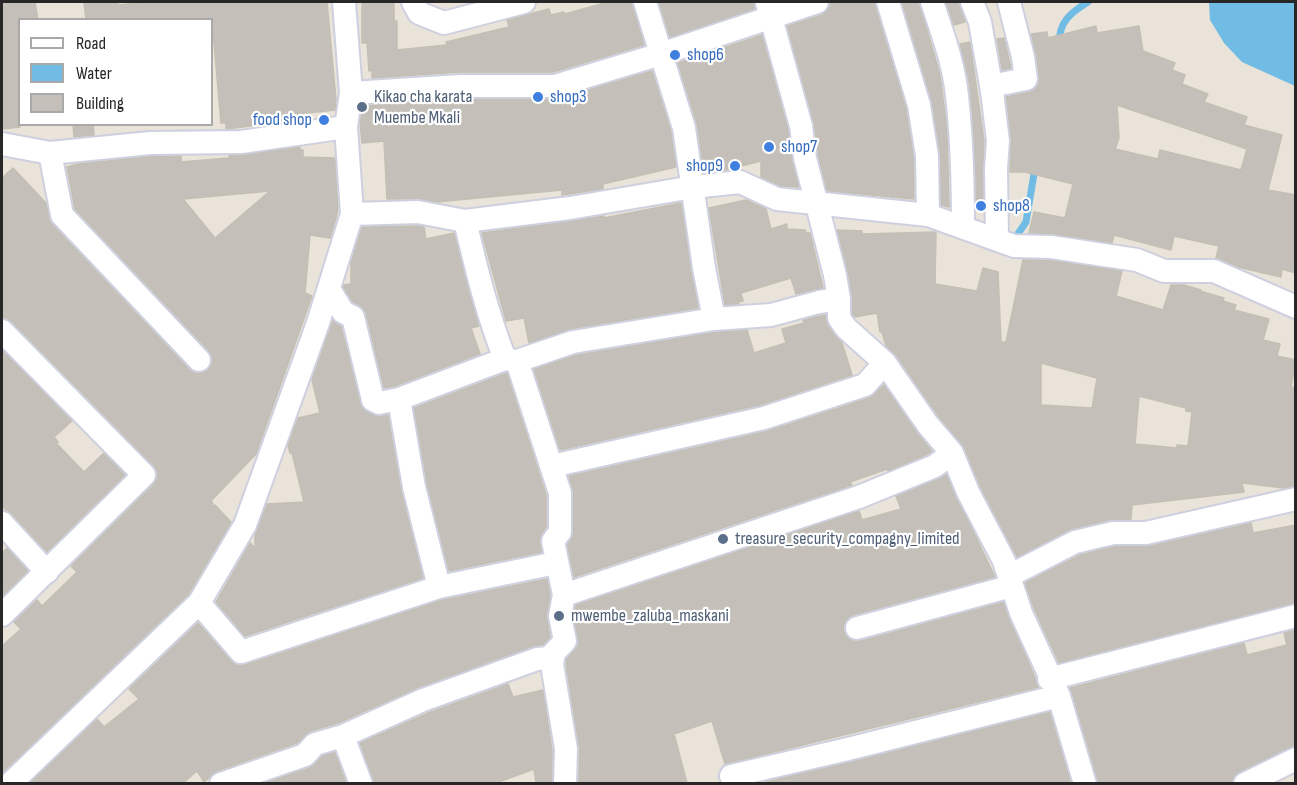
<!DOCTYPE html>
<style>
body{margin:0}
#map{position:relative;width:1297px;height:785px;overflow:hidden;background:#e9e3d9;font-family:"Sofia Sans Condensed",sans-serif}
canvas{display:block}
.frame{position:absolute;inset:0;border:3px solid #272727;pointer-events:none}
.legend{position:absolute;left:18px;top:18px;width:195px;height:108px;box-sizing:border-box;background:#fff;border:2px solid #a9a9a9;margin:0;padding:8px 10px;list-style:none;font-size:18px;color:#272727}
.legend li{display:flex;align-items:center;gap:12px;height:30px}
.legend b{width:30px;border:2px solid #a9a9a9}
</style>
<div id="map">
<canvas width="1297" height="785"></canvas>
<div class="frame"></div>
<ul class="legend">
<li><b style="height:8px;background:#fff"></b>Road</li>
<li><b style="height:16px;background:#71bce5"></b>Water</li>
<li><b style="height:16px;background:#c4c0b9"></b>Building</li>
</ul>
</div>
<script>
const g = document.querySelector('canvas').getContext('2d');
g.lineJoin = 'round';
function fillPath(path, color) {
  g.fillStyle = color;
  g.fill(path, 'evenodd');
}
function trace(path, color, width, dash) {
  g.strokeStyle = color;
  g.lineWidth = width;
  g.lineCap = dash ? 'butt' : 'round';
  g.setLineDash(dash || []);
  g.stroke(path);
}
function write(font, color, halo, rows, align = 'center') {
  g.font = font + ' "Sofia Sans Condensed",sans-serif';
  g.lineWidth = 4.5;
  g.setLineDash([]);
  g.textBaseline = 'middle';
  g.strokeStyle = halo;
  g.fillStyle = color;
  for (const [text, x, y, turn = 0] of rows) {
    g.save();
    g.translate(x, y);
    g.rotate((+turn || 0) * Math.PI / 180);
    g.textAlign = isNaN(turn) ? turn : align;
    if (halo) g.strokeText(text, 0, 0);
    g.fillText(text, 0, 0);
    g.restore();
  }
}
const water = new Path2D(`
 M1209,2H1295V86L1242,62L1224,43L1210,20Z`);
const stream = new Path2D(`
 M1059,44C1059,22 1070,13 1088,2
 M1013,241L1026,222L1034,174L1033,167`);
const building = new Path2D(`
 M2,2H35L38,20H20V127L2,129Z
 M84,2H118V5L149,2H327L336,100L335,110L299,114V120L226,129V123H221L212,20H86Z
 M362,2H394V21H397V50L447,45L446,42L509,27L507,20L530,14L549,9L551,15L564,12L565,14L608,2H632L644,45L553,72H460L372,78V70L369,71L367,43H362Z
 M659,2H754L755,9L670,37Z
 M830,2H875L906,108L914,157V199L827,191L818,155L814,123L787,26L822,15L827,10Z
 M902,2H919L940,75L947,129L949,207L941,205L940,154L932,103Z
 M946,2H959L965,22L954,25Z
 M1096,26L1097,33L1139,26L1143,51L1175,63L1172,70L1185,75L1182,84L1208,94L1204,102L1247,117L1244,125L1282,135L1268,190L1296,195V273L1282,269L1281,277L1238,267L1216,258L1219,246L1174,236L1171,250L1114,235L1112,243L1053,234L1029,233L1034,212L1065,218L1073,184L1025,172H1010L1011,140L1006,97L1029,92L1038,84L1039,77L1036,55L1031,34L1047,32L1048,38ZM1117,105L1247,149L1241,170L1160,150L1158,159L1115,149L1119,138Z
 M762,35L788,129L792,160L799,187L781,186L761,177V161L726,170L704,172L697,124L678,63Z
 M1004,38L1011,68L1002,70L997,39Z
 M970,42L984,141L983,205L976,206L972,111L969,82L960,44Z
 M652,71L671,131L676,167L603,184V189L562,195V190L436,202L418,199H387L384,141L362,143L360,123L363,106L460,99H555Z
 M73,124H93L94,135L74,137Z
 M300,147V150H303V157L335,158L338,207L336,218L330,238L310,235L305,293L312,296L256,454L211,501L213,503L210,506L215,505L231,522L188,595L2,773V646L21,629L14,622L37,600L42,606L77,572L71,566L153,485L157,479V472L154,466L12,322L2,318V178L13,168L46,203L52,224L189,369L195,373H202L208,370L212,364V357L209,351L75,209L67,167L78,164L151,156H181V162L229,158V156ZM270,191L215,238L183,199Z
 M746,200L766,209L771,229L787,224V229L805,230L806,233H810L823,288L796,294L791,278L741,293L743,301L738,302L739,304L725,305L709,208Z
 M681,203L698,308L571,329L529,343L524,318L506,321L482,233L604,216V218Z
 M417,226L424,227L426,239L454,233L479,326L471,328L480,354L395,386L384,388L366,313L363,308L353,302L343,287L344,285L351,284V263L362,227Z
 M837,230L862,231V234L936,232L935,284L977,291L983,268L998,272L1001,342H1006L1023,260H1050L1122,271L1116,296L1163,310L1171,285H1184L1201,290L1200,291L1224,298L1223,301L1236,305L1234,310L1269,319L1263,340L1280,344L1277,356L1296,360L1291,387L1296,388V486L1284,488L1242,483L1244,492L1132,505L1131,519L1110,520L1072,529L1017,557L980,486L964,448L939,417L896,355L886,346L882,332H880L877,313L855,317L852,314V297L848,273ZM1041,363L1097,378L1092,408L1041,405ZM1139,396L1186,408V411L1192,412L1188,446L1177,445V448L1135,444Z
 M825,315L828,326L842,343L852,375L760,405L560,450L534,369L576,355L716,332L747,330L754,353L786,343L782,329L804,323L803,320Z
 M333,320L341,326L362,408L374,415H388L401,490L423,578L245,636L216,602L250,543L255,548V535L267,504L304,502L292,453H290L288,446L298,418L320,413L312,380Z
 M2,350L72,421L54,437L58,442L56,443L84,472L104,453L125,475L47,552L12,514L2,507Z
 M507,373L546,495V527L540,538L542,552L449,571L427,484L414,408Z
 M884,385L917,433L932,451L928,454L888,471L887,469L850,482L852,485L574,577L567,544L573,532V493L569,476L768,431L869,398Z
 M946,474L995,577L853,615L848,618L844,624V632L848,638L853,641H861L1003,602L1039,687L725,764L712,721L674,734L687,783H579V747L566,664L567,659L578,644L574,616L576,605L859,511L862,520L901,509L896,496Z
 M1251,523L1253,533L1296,525V603L1059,663L1034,608L1025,583L1080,555L1115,546H1149Z
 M7,548L28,571L2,597V553Z
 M547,579L550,595L547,618L550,637L544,644L417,688L338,723L311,731L297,743L217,771L204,782L197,771L183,783H30L97,719L104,727L139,699L129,689L198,623L231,661L237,665H245L442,600Z
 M1296,630V746L1239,772L1234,777L1232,783H1098L1070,688L1244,643L1247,655L1287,645L1284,633Z
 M508,684L513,697L543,690L552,750V783H536L534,769L496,783H374L360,743L428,713Z
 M1050,712L1071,783H767L766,782Z
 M335,752L346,783H264L309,768L322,756Z`);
const street = new Path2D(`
 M344,2L351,93L346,127L352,214L318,323L245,525L199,603L241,652L439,587L556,563
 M413,2L419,13L444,23L524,2
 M645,2L684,128L704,268L714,319L771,315L819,302L839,299V318L846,328L885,363L928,425L952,453L968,492L1004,561L1021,613L1059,696
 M888,2L919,105L927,156L928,215
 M932,2C942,32 954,64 957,96C962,139 963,183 963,227
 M972,2L980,22L992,91L998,141L996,168L997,239
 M767,3L801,126L805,158L835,275L839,299
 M991,86L1026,79L1023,57L1009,2
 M351,93L460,86H555L661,54L817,2
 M2,144L50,153L150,143L241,142L346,127
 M50,153L62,215L199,360
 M352,214L418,212L465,221L570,208L693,187L740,182L777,199L928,215L1014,246L1051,247L1137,260L1164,271H1214L1296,307
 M329,289L343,312L353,317L373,400L379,403L399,399
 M2,331L144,475L2,615
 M517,361L573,342L714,319
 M552,466L764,418L865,385L885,363
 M2,523L47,572
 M1009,576L1075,542L1113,533H1146L1296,499
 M439,587L414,487L399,399L505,359
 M564,595L859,497L935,466L952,453
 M857,628L1012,586
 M554,653L552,664L566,749L565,784
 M1049,679L1296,616
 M343,736L361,784
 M731,776L844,750L1059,696L1085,784
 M10,784L199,603
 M221,784L305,755L315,744L343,736L423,700L537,659L549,658L565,641L560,616L564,595L553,541L560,532V493L517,361L505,359C487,314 476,267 465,221
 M1245,784L1296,759`);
const markers = [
 [675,55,6,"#3f7fe0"],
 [538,97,6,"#3f7fe0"],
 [362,107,6,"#5c6f8a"],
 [324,120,6,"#3f7fe0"],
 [769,147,6,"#3f7fe0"],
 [735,166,6,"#3f7fe0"],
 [981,206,6,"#3f7fe0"],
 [723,539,6,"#5c6f8a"],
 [559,616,6,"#5c6f8a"]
];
const shopNames = [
 ["shop6",687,55],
 ["shop3",550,97],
 ["food shop",312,120,"right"],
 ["shop7",781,147],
 ["shop9",723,166,"right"],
 ["shop8",993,206]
];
const serviceNames = [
 ["Kikao cha karata",374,97],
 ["Muembe Mkali",374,118],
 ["treasure_security_compagny_limited",735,539],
 ["mwembe_zaluba_maskani",571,616]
];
fillPath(water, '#71bce5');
trace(stream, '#71bce5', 7);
fillPath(building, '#c4c0b9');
trace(building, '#c3bfb3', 1.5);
trace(street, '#ced0df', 26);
trace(street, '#fff', 22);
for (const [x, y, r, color] of markers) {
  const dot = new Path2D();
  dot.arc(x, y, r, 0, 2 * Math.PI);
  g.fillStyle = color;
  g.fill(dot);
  trace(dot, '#fff', 2);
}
write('18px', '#366cbe', '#fff', shopNames, 'left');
write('18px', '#4e5e75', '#fff', serviceNames, 'left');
</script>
